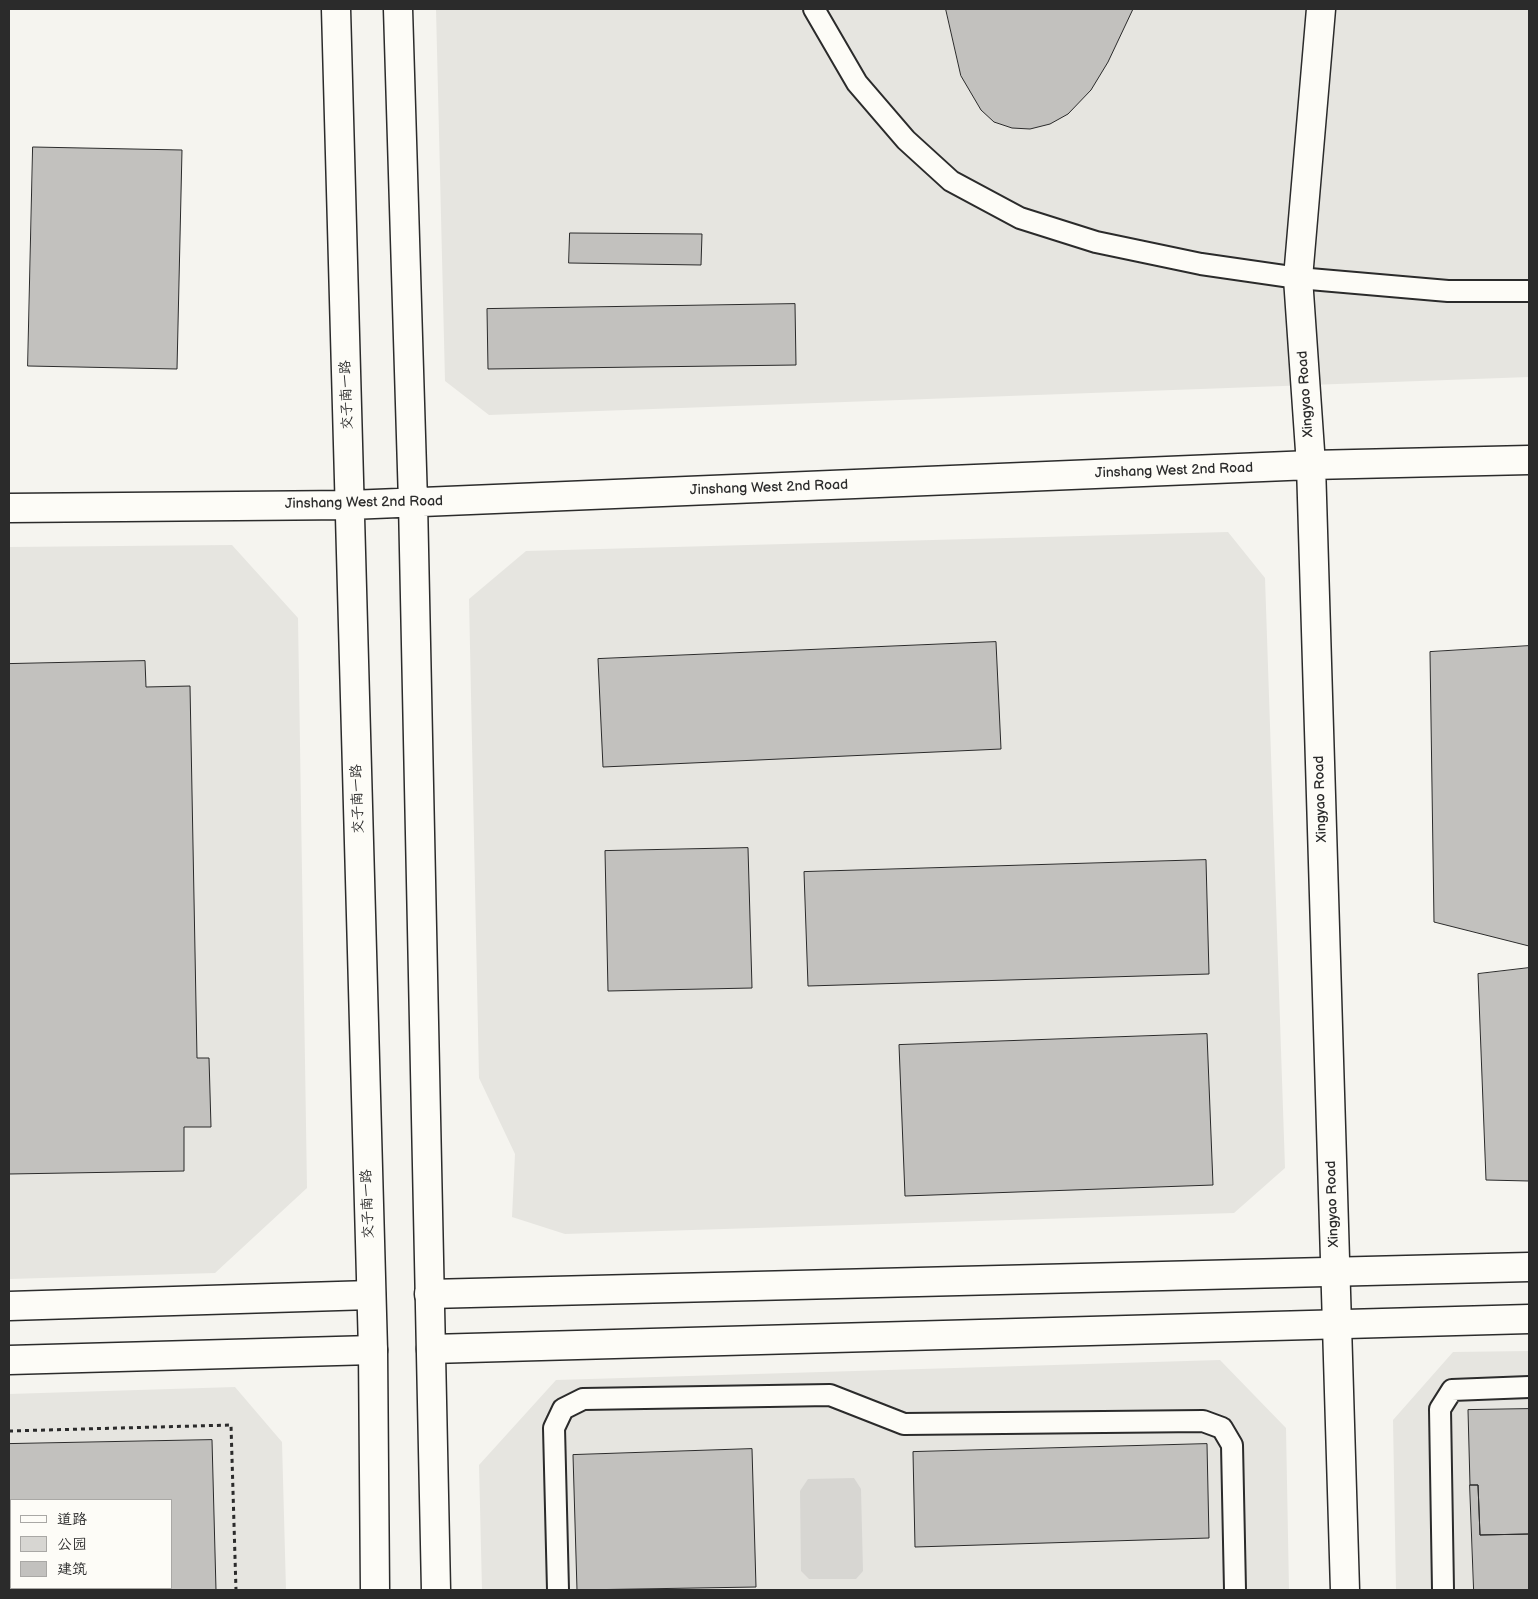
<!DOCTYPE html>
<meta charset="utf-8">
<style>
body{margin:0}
#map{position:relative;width:1538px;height:1599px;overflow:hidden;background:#f5f4ef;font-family:"Balsamiq Sans","LXGW WenKai TC",sans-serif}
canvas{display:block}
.frame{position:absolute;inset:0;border:10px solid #2b2b2b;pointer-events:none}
.legend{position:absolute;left:10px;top:1499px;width:162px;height:90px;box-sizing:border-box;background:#fdfcf7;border:1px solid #a9a8a5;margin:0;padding:6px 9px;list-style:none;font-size:15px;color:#2b2b2b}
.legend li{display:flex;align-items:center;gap:10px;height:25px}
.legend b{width:25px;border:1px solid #a9a8a5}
</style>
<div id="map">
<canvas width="1538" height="1599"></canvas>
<div class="frame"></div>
<ul class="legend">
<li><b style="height:6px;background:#fdfcf7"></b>道路</li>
<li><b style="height:14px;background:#d7d6d2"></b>公园</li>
<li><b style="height:14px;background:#c2c1be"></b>建筑</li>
</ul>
</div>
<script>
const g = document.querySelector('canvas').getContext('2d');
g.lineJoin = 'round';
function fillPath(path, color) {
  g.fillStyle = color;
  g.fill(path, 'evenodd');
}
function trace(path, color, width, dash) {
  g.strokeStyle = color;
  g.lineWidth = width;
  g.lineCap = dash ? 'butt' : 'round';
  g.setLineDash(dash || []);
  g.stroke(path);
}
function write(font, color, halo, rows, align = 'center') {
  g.font = font + ' "Balsamiq Sans","LXGW WenKai TC",sans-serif';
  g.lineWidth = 4.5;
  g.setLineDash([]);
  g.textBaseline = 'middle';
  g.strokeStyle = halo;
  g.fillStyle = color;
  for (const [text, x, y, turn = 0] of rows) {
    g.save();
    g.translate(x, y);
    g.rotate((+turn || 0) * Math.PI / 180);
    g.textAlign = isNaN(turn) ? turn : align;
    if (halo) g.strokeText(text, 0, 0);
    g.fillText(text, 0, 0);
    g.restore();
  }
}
const built = new Path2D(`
 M436,9H1529V377L489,415L445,381Z
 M1228,532L1265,578L1285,1168L1234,1213L565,1234L512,1217L515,1154L479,1078L469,599L526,551Z
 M232,545L298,618L307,1188L215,1273L9,1279V547Z
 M1529,1351V1590H1396L1393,1420L1453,1352Z
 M1220,1360L1286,1428L1289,1590H482L479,1465L556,1380Z
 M235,1387L282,1442L286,1590H9V1394ZM11,1500H171V1588H11Z`);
const green = new Path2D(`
 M854,1478L861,1489L863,1571L856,1579H809L801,1571L800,1491L808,1479Z`);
const building = new Path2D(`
 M946,9H1133L1108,62L1091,90L1068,114L1050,124L1030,129L1012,128L994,122L981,110L961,76Z
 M33,147L182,150L177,369L28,366Z
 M570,233L702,234L701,265L569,263Z
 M795,304L796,365L488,369L487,309Z
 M996,642L1001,749L603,767L598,659Z
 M1529,646V946L1434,922L1430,652Z
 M145,661L146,687L190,686L197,1058H209L211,1127H184V1171L9,1174V664Z
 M748,848L752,988L608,991L605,851Z
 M1206,860L1209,974L808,986L804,872Z
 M1529,968V1181L1486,1180L1478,974Z
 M1207,1034L1213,1185L905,1196L899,1045Z
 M1529,1409V1534L1480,1535L1478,1485H1470L1468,1410Z
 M212,1440L216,1590H9V1444ZM11,1500H171V1588H11Z
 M1207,1444L1209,1538L915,1547L913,1452Z
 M752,1449L756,1587L577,1590L573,1455Z
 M1470,1485H1478L1480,1535L1529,1534V1590H1474Z`);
const path = new Path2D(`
 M9,1431L231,1425L236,1590`);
const service = new Path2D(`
 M814,9L857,83L906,140L951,181L1020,218L1096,242L1201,264L1298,278L1448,291H1529
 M558,1590L554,1428L563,1409L583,1399L830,1395L904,1424L1203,1421L1222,1428L1232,1445L1235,1590
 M1443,1590L1440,1409L1452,1390L1529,1387`);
const minor = new Path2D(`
 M1311,465L1298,278L1321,9
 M429,1294L1529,1267
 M9,1306L371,1295
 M431,1349L1529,1319
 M9,1360L373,1350`);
const tertiary = new Path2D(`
 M336,9L373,1350L375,1590
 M398,9L413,502L436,1590
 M1311,465L1345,1590
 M9,508L350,505L1311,465L1529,460`);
const streetNames = [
 ["Xingyao Road",1306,394,-94],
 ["交子南一路",347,395,-92],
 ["Jinshang West 2nd Road",1174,471,-2],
 ["Jinshang West 2nd Road",769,488,-2],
 ["Jinshang West 2nd Road",364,503,-1],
 ["交子南一路",358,799,-92],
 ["Xingyao Road",1321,799,-92],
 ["交子南一路",368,1204,-92],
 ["Xingyao Road",1333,1204,-92]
];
fillPath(built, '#e6e5e0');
fillPath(green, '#d7d6d2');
fillPath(building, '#c2c1be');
trace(building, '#2b2b2b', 1);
trace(service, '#2b2b2b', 24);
trace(minor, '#2b2b2b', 31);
trace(tertiary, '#2b2b2b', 31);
trace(path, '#2b2b2b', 3, [4, 4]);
trace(service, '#fdfcf7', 20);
trace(minor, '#fdfcf7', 28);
trace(tertiary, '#fdfcf7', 28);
write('14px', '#2b2b2b', '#fdfcf7', streetNames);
</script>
